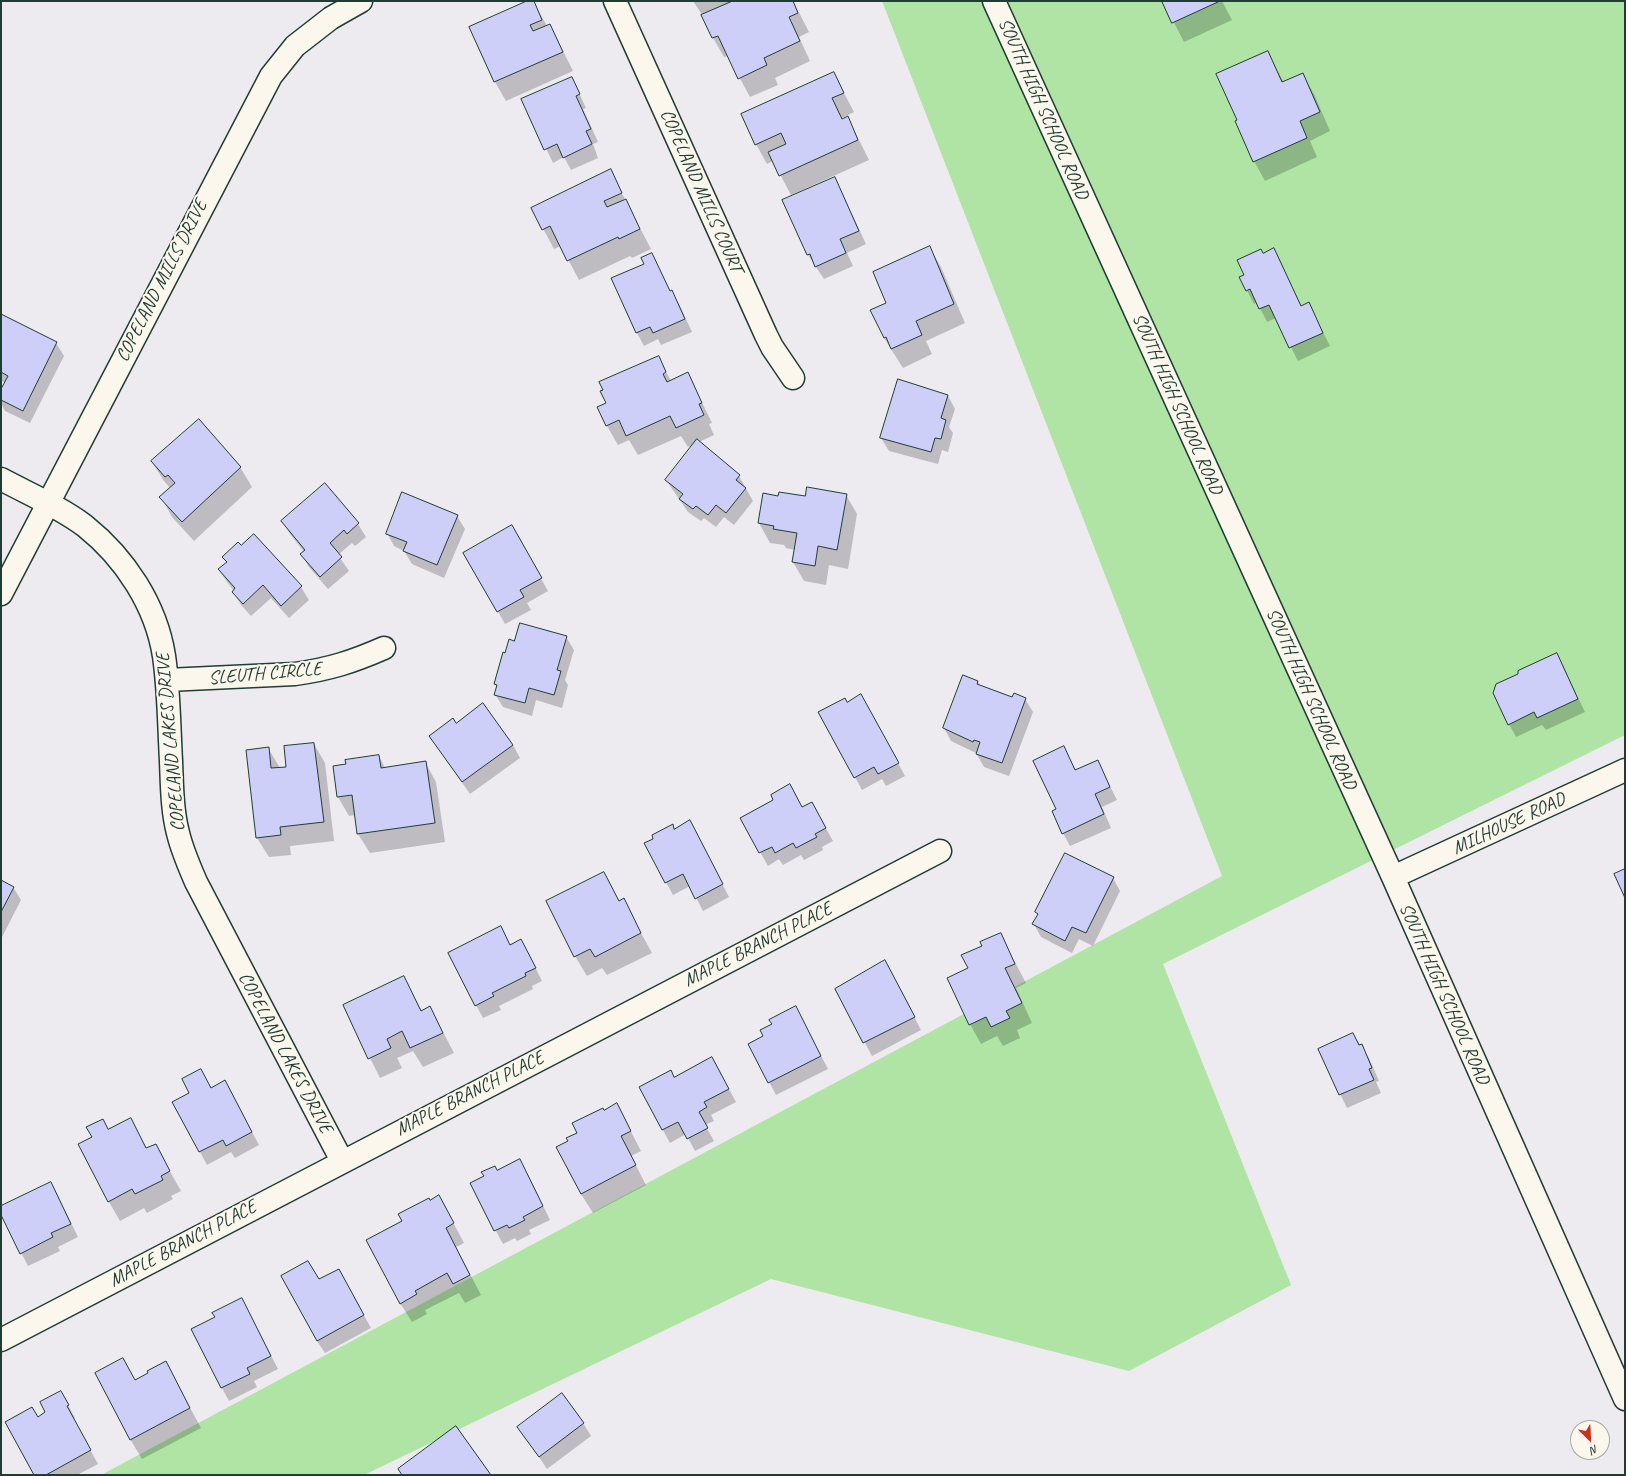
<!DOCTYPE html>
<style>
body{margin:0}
#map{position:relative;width:1626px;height:1476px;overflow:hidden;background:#eeebf0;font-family:Caveat,sans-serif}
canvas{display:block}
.frame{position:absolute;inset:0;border:2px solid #1f3d34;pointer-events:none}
.north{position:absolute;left:1570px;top:1420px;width:40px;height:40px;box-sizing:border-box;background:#fbf7ec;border:1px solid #a3ada2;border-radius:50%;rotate:156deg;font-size:11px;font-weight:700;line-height:16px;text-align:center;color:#1f3d34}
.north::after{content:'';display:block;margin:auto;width:14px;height:18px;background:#c8321e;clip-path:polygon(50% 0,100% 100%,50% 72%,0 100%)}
</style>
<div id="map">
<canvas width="1626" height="1476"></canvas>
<div class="frame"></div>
<div class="north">N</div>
</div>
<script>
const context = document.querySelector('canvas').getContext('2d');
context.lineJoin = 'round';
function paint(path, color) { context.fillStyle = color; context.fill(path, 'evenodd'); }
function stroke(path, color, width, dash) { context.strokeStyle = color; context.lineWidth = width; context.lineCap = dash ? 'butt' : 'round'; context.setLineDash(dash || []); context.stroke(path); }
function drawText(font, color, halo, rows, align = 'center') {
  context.font = font + ' Caveat,sans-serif'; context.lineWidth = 4; context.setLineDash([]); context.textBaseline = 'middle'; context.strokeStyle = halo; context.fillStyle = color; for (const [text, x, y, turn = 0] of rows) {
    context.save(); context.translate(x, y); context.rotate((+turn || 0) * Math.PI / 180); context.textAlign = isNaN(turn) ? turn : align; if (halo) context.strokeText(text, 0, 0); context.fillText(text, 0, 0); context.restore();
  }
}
paint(new Path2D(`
 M882,1H1625V735L1163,964L1291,1285L1129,1371L771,1279L364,1475H101L1222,876Z`), '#b0e4a5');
paint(new Path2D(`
 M530,1H533L547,26L550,25L573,71L506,101L495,82L471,27Z
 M693,1H731L732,3L736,1H793L809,32L799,37L810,61L775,78L778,85L750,97L728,56L724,57L713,38L703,16Z
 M1163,1H1222L1232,20L1184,42Z
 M1268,52L1284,83L1302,74L1314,94L1330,131L1310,141L1317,157L1265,181L1254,161L1239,121Z
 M834,74L854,112L842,118L843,119L848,118L869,160L791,195L773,161L767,164L756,144Z
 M572,78L586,108L583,109L598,142L593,144L598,158L571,170L564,157L553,163L523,100Z
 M610,171L651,249L632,258L630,256L579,280L561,246L554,249L532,208Z
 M835,178L866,244L847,253L853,266L824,279L808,255L783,200Z
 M930,248L941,267L965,323L926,341L932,354L903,368L884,338L872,310L887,303Z
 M1274,249L1301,306L1308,303L1330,346L1298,361L1276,318L1267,322L1257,302L1254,304L1240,277L1245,275L1263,254Z
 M652,254L671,292L679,304L692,332L661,345L658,339L644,346L637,333Z
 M1,317L56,343L64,356L30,423L5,411L1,403V392L6,383L1,381Z
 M658,357L671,381L688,374L712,423L709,424L714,435L699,442L739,476L753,501L734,525L724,517L716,527L704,518L701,521L688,512L666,480L694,444L688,447L681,436L638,455L629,440L618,445L607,426L599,408L608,404Z
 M899,381L948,396L955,409L949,427L953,433L948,452L942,450L938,464L889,451L881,438Z
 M152,462L240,467L252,487L194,541L172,517L161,497L171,489L164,481Z
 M325,485L358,524L366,537L355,546L352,543L338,555L349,571L328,589L309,567L301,554L304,552L290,534L282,521Z
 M846,495L857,514L848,569L829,565L826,585L804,581L793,562L795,550L786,548L784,545L770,543L759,523L779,497Z
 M457,516L465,529L444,578L412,564L404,551L394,546L387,533Z
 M512,527L548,591L527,603L531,610L505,624L465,553Z
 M253,535L301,587L309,600L289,618L271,598L251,616L241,605L233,592L234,591L227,582L219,570L227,563L224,557L241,547Z
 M566,637L574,650L565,680L568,685L562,708L536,700L532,716L503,707L495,694L497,688L495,684L506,654L515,643Z
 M1557,654L1585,712L1546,730L1542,725L1516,737L1509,724L1520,674Z
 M963,677L978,682L980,686L1013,698L1025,699L1033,712L1009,776L984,767L976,753L951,741L944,728Z
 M847,703L868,708L905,776L886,786L882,779L862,790L855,777Z
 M456,724L513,745L520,758L470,794L430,736Z
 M314,744L325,763L334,841L290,846L291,855L269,857L257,838L268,748L280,768H287Z
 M1064,748L1076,770L1097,761L1117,800L1102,807L1111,828L1070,846L1063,833L1057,810Z
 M379,756L385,768L425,762L436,782L445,842L370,853L358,834L356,815L349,816L338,797L347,765Z
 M802,808L819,816L833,841L822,847L823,850L804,860L801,855L783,865L779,859L768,866L741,818Z
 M672,826L674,830L697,835L729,897L703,911L690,886L673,895L666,882L655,839Z
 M604,873L619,902L623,900L652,953L607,975L602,968L587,976L575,956Z
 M1113,878L1120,891L1093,946L1079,939L1072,953L1041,937L1034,924L1038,915L1036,912Z
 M1,881L13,887L21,900L1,939Z
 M1000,934L1026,983L1016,988L1032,1023L1017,1030L1020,1038L1003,1046L997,1036L981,1044L970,1024L969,969L983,946Z
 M511,946L528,953L542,981L532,986L533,989L499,1006L501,1010L483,1018L476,1005Z
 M892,974L921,1030L872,1056L836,989Z
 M403,977L422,1011L430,1007L454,1053L423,1067L413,1051L397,1058L402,1068L380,1078L344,1006Z
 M796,1008L828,1069L776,1095L750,1045L765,1037L773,1025Z
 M1353,1034L1369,1058L1379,1081L1376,1082L1381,1093L1347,1108L1319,1050Z
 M719,1071L736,1102L711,1115L714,1121L705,1125L714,1141L695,1151L686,1134L670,1143L640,1088L674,1078Z
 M211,1089L231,1093L259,1145L235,1158L231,1152L207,1165L200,1152Z
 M130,1119L147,1149L155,1145L181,1191L171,1196L173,1199L147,1213L144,1208L120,1221L109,1202L108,1131Z
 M627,1124L641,1151L631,1156L646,1185L593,1213L581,1194L569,1141Z
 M497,1172L527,1173L550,1220L529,1230L531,1234L517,1241L515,1238L503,1244L471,1184Z
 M58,1196L78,1237L58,1247L60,1251L28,1266L1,1213V1207Z
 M439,1196L464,1243L456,1247L481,1295L465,1303L459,1293L425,1310L427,1314L412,1322L400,1303L430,1201Z
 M318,1281L346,1283L371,1328L325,1353L317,1341Z
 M242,1299L278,1369L254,1381L257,1387L229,1401L222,1388L216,1317Z
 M135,1381L176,1382L201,1428L142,1459L130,1439Z
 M68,1405L75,1418L73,1419L98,1464L77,1475H35L37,1418Z
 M583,1423L591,1436L547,1469L519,1427Z`), '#0003');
const building = new Path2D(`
 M527,1H534L542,20L530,25L533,31L550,24L563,52L494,82L469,27Z
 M733,1H793L798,13L789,17L800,41L764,58L767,65L738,79L718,36L712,38L701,15Z
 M1162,1H1220L1172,23Z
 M1268,51L1282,82L1303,73L1320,112L1300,121L1307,138L1253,162L1235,121L1237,120L1216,74Z
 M834,72L844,93L832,98L842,119L848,116L858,140L779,176L768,152L786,144L781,133L755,145L741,114Z
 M572,77L580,94L576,96L591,129L586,131L592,144L563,158L557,144L544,150L521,99Z
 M611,169L622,193L604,201L607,207L626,199L640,229L619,239L618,237L567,261L550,226L542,230L531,208Z
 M835,177L859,231L840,239L846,253L815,267L810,254L807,255L782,200Z
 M930,246L954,304L916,321L922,335L891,349L886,337L884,338L870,310L886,303L873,272Z
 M1274,248L1301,306L1309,302L1323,333L1289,348L1269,305L1259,309L1250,289L1246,291L1239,277L1244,275L1237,260L1261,249L1263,253Z
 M652,253L670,291L672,290L685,319L653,333L650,327L636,333L611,278L644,264L641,258Z
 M1,314L57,342L23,411L1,400V389L8,376L1,372Z
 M659,356L666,372L663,374L667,382L688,372L702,403L699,404L704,415L676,428L670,416L626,436L619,420L606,426L597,407L606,403L600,391L603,390L599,382Z
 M898,379L948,395L941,418L946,420L941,439L935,438L931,452L880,438Z
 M199,419L241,467L182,522L159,497L175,483L168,475L165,477L151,461Z
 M697,439L740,475L736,480L746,488L726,513L716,505L708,515L696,506L693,509L679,499L683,494L665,480Z
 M325,483L359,523L347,534L344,530L330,543L342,557L320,577L300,554L305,550L281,521Z
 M807,487L847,494L837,550L818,546L815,566L792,562L797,533L773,529L774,526L758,523L763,493L778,496L779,492L805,496Z
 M402,492L458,515L437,565L403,551L407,542L386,534Z
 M512,525L542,578L520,590L524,597L497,612L463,553Z
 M254,534L302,586L281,606L263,585L243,604L232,592L235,588L218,569L227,562L222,557L238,542L241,545Z
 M520,623L567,636L557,670L561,671L554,695L529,688L525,703L494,695L497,685L494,684L503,652L505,653L509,639L514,641Z
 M1557,653L1578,699L1537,718L1534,712L1508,725L1493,693L1496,684L1518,674V671Z
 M963,675L978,681L977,684L1012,697L1014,693L1026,698L1002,763L976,754L980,742L974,740L973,742L943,728Z
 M861,694L899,763L878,774L874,767L854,778L818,712L845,698L847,702Z
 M483,703L513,745L462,782L429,736L453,718L456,723Z
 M314,743L324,822L280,827L281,835L256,838L246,750L269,747L271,768L286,767L284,746Z
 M1064,746L1075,770L1098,760L1110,787L1095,794L1104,814L1062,834L1052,811L1056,809L1033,761Z
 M379,755L381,768L426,761L435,823L357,834L352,795L337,797L333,766L346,764L345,760Z
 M790,784L802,807L812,802L826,828L815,834L817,837L796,848L793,843L775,853L772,847L759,853L740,818L773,800L771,795Z
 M690,820L723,884L695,899L683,874L665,883L644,843L653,839L652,835L673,824L674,829Z
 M1065,853L1114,877L1086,933L1072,927L1065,941L1032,924L1038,914L1035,912Z
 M1625,869V898L1614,874Z
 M604,872L619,901L624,898L641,933L595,957L590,949L574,957L546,901Z
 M1,880L14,887L1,912Z
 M501,926L510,945L521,939L536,968L525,973L526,976L492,993L494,996L475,1006L448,953Z
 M1001,933L1015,964L1005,968L1022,1003L1006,1011L1010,1018L991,1027L986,1017L969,1025L947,978L968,968L961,955L982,946L980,942Z
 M885,960L915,1017L863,1043L835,989Z
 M404,976L421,1011L430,1006L443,1033L410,1048L402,1031L387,1039L391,1048L368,1059L343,1005Z
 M796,1006L821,1056L768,1083L748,1044L763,1036L760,1030L772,1024L769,1020Z
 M1353,1033L1359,1045L1362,1044L1372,1068L1369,1069L1374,1080L1339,1095L1318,1049Z
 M712,1057L729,1089L704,1102L707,1107L699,1112L708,1128L687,1139L678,1122L662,1130L639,1087L671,1070L674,1077Z
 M201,1069L211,1088L225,1080L252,1132L226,1146L223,1140L199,1152L172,1102L189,1093L182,1079Z
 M617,1103L631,1131L621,1136L636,1165L581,1194L556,1147L568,1141L566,1138L577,1133L572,1123L603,1108L604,1110Z
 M131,1118L146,1148L156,1144L170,1171L161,1176L163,1180L135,1194L132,1189L108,1202L78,1144L92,1137L86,1127L103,1119L108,1129Z
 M520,1159L543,1206L523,1217L525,1220L509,1228L507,1225L494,1231L470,1183L484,1176L481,1172L495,1166L497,1170Z
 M51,1182L71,1224L51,1233L53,1237L20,1254L1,1215V1206Z
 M439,1195L454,1223L446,1228L470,1275L453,1284L447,1273L415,1291L417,1294L400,1304L366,1240L402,1221L398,1214L429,1198L430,1200Z
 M308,1261L319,1279L339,1269L364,1315L317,1341L281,1276Z
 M242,1298L271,1356L247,1368L250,1374L221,1388L191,1329L215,1317L212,1313Z
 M123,1358L135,1380L148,1373L147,1371L166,1361L190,1408L130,1440L95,1373Z
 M61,1391L69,1405L67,1406L91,1450L46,1475H34L5,1422L32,1407L38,1417L45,1412L40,1402Z
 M562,1393L584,1423L539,1457L517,1427Z
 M456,1426L491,1475H402L398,1469Z`);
paint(building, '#cecff8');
stroke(building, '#1f3d34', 1);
const street = new Path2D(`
 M615,1L766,335L772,347L793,378
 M1,479C29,494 60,507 85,526C125,558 156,605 164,656C169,690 169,726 171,761C172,785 172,810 178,833C182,850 189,866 196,882L342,1161
 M1,594L271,76L295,46L331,18L361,1
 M167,680L295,674C330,669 352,662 384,648
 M1,1340L940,851`);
const secondary = new Path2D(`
 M994,1L1393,877L1625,1399
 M1393,877L1625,770`);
stroke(street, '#1f3d34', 25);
stroke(secondary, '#1f3d34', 25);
stroke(street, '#fbf7ec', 22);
stroke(secondary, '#fbf7ec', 22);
drawText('19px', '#1f3d34', '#fbf7ec', [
 ["SOUTH HIGH SCHOOL ROAD",1043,109,66],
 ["COPELAND MILLS COURT",701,191,66],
 ["COPELAND MILLS DRIVE",162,281,-63],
 ["SOUTH HIGH SCHOOL ROAD",1177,404,66],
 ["SLEUTH CIRCLE",265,674,-5],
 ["SOUTH HIGH SCHOOL ROAD",1311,699,66],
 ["COPELAND LAKES DRIVE",171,742,-95],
 ["MILHOUSE ROAD",1509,824,-25],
 ["MAPLE BRANCH PLACE",758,945,-27],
 ["SOUTH HIGH SCHOOL ROAD",1444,994,66],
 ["COPELAND LAKES DRIVE",285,1053,62],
 ["MAPLE BRANCH PLACE",470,1094,-27],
 ["MAPLE BRANCH PLACE",183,1244,-28]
]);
</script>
